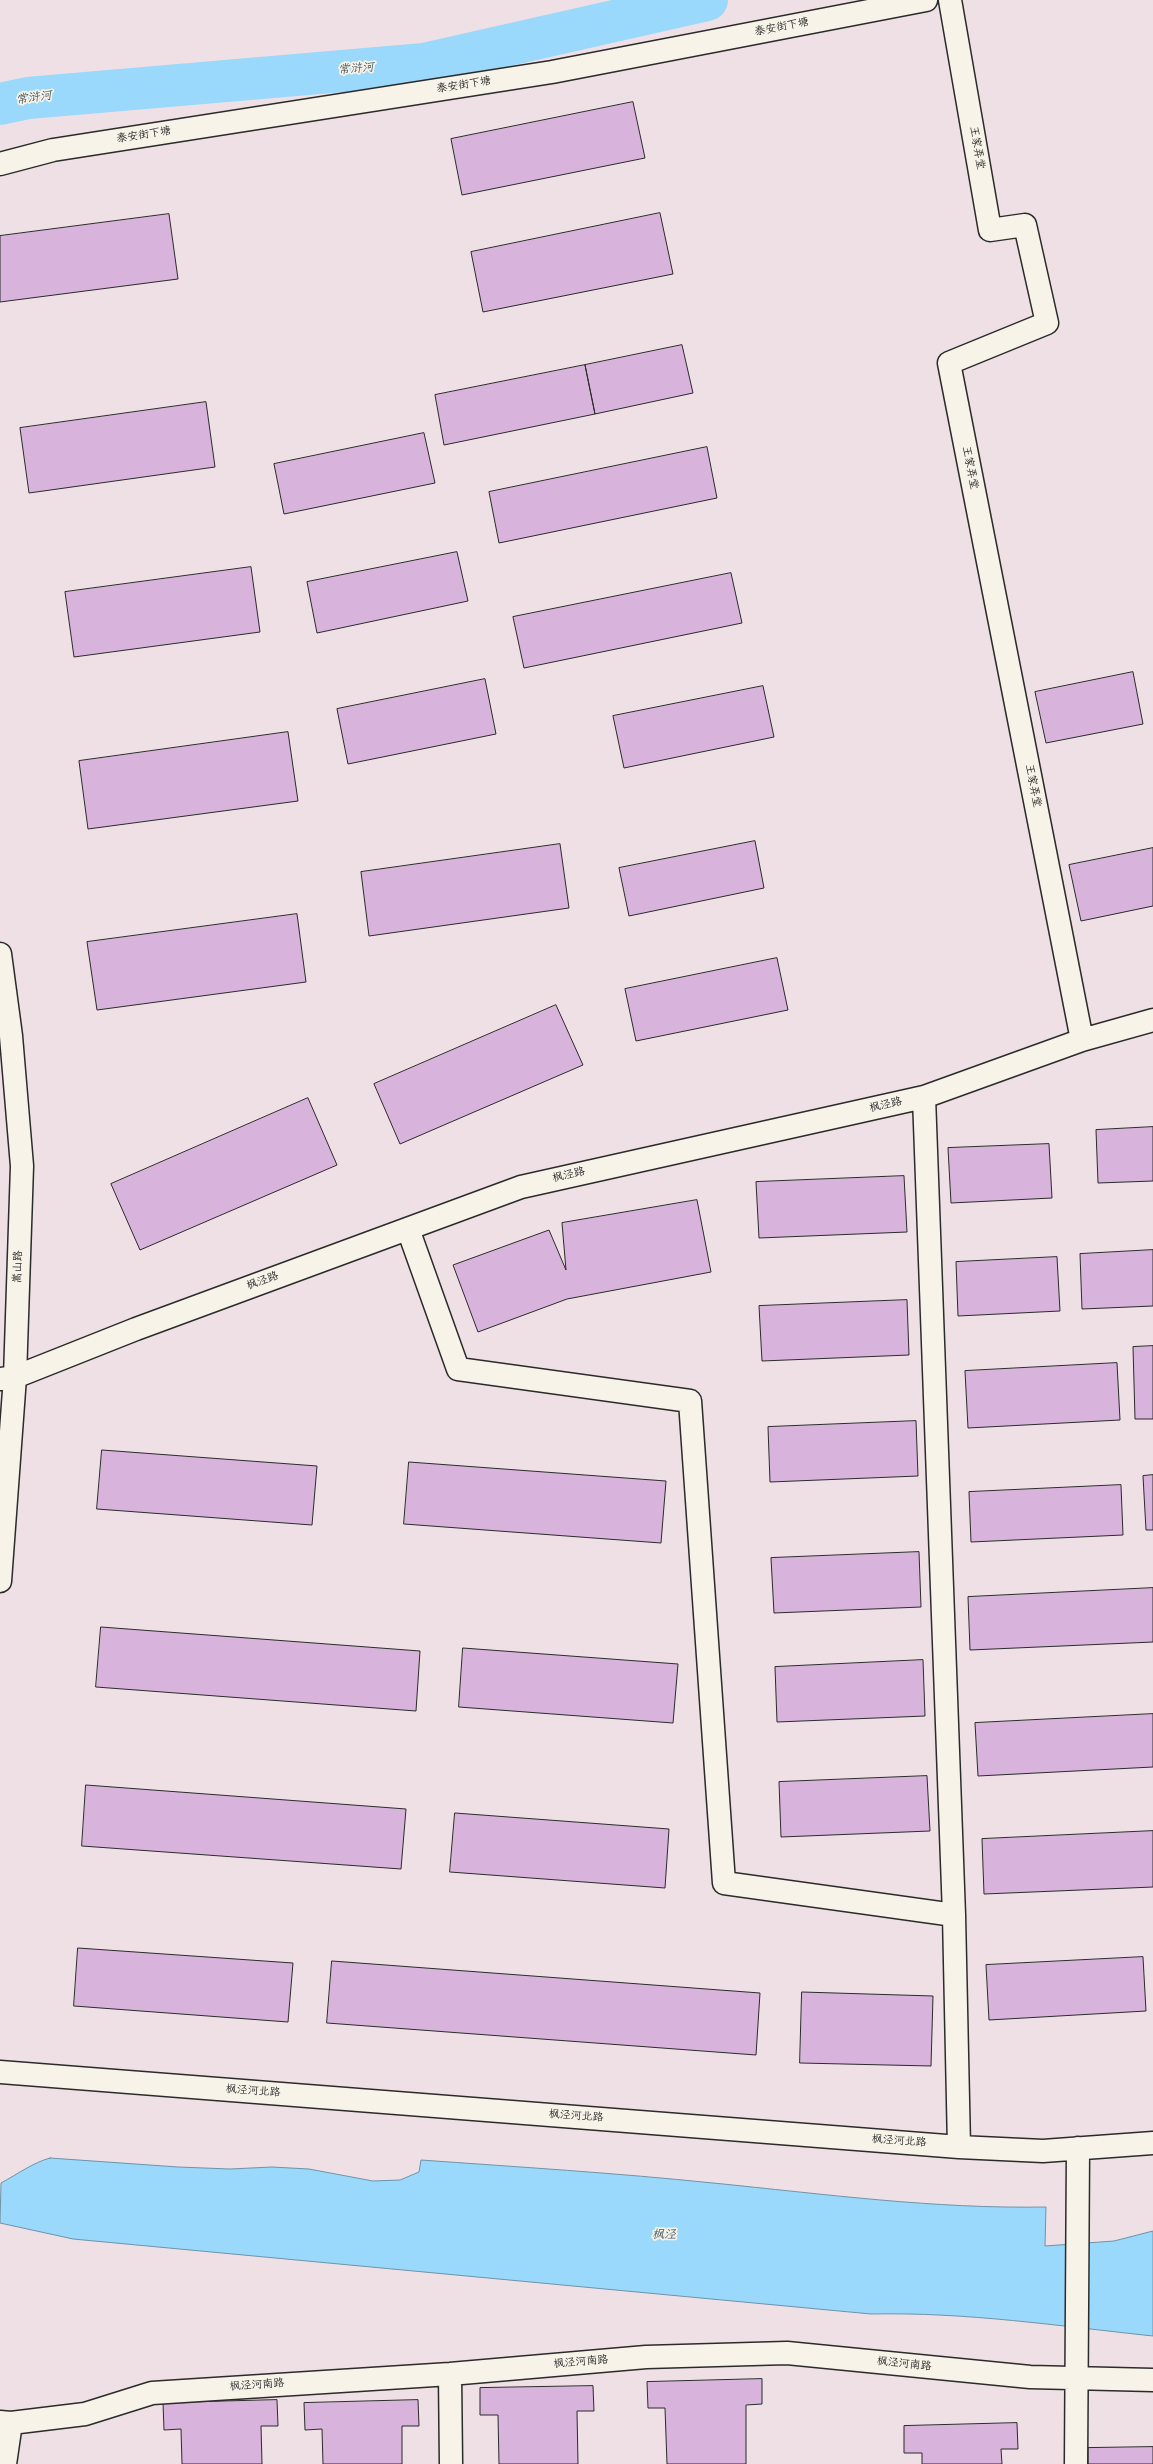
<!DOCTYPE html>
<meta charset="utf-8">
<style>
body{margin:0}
canvas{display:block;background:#eee0e4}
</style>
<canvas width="1153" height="2464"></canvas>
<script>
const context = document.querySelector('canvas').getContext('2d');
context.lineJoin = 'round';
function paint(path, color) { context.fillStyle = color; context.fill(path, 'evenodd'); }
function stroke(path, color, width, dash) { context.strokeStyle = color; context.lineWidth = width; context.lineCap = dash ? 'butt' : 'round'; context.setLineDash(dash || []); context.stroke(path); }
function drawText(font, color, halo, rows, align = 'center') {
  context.font = font + ' Kalam,"LXGW WenKai TC",sans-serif'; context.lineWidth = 3.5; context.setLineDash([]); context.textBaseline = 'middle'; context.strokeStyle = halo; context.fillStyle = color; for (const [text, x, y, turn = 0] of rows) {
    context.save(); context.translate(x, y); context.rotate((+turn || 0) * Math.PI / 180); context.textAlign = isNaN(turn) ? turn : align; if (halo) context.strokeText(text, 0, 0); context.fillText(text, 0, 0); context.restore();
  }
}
const water = new Path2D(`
 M50,2158L178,2167L230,2169L272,2167L309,2169L373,2181L400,2180L419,2172L421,2160C519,2167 616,2173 713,2183C824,2194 934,2209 1046,2207L1045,2246L1114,2241L1153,2231V2336C1058,2326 967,2312 871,2314L73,2239L0,2223L1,2183C18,2174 32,2163 50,2158Z`);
paint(water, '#9ad9fb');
stroke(water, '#6e93a8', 1);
stroke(new Path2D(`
 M0,104L28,98L424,64L707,0`), '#9ad9fb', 42);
const building = new Path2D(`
 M633,102L645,158L462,195L451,139Z
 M660,213L673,274L483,312L471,252Z
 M169,214L178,279L0,302V236Z
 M682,345L693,393L595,414L585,365Z
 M585,365L595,414L444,445L435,395Z
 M206,402L215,467L29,493L20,428Z
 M424,433L435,483L284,514L274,464Z
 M707,447L717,498L499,543L489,492Z
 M457,552L468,601L317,633L307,582Z
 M251,567L260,632L74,657L65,592Z
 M731,573L742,623L524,668L513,617Z
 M1133,672L1143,724L1046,743L1035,692Z
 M485,679L496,734L348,764L337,709Z
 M763,686L774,737L624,768L613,716Z
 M288,732L298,801L88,829L79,761Z
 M755,841L764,888L629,916L619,868Z
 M560,844L569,908L369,936L361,872Z
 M1153,848V906L1081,921L1069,865Z
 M297,914L306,982L97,1010L87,942Z
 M777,958L788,1010L636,1041L625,989Z
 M556,1005L583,1065L400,1144L374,1084Z
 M308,1098L337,1165L140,1250L111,1184Z
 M1153,1127V1181L1098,1183L1096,1130Z
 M1049,1144L1052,1198L951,1203L948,1148Z
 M904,1176L907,1232L759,1238L756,1182Z
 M697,1200L711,1272L567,1299L478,1332L453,1265L549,1230L566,1270L562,1223Z
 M1153,1250V1306L1082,1309L1080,1254Z
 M1057,1257L1060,1311L958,1316L956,1262Z
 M907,1300L909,1355L762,1361L759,1306Z
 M1153,1346V1419H1135L1133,1347Z
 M1117,1363L1120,1420L968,1428L965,1371Z
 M916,1421L918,1476L770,1482L768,1427Z
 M102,1450L317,1466L312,1525L97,1509Z
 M409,1462L666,1481L661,1543L404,1524Z
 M1153,1475V1530H1146L1143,1476Z
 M1121,1485L1123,1535L971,1542L969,1492Z
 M919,1552L921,1607L774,1613L771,1558Z
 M1153,1588V1642L970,1650L968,1597Z
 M101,1627L420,1651L416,1711L96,1687Z
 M463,1648L678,1664L673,1723L459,1707Z
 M923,1660L925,1716L777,1722L775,1667Z
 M1153,1714V1767L978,1776L975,1723Z
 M927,1776L930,1831L781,1837L779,1782Z
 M86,1785L406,1809L401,1869L82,1846Z
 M455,1813L669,1829L665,1888L450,1872Z
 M1153,1831V1887L984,1894L982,1839Z
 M78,1948L293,1963L288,2022L74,2006Z
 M1143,1957L1146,2011L989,2020L986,1965Z
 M332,1961L760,1993L756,2055L327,2023Z
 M802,1992L933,1996L931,2066L800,2063Z
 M762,2379V2404L746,2405V2464H667L665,2408H648L647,2382Z
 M593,2386L594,2411H577L578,2464H499L498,2415H480V2388Z
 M277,2400L278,2426H261L262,2464H182L181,2429L164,2430L163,2403Z
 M418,2400L419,2426H402V2464H323L322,2429L305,2430L304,2403Z
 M1017,2423L1018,2449H1001L1002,2464H922V2453H904V2426Z
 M1153,2447V2464H1088V2448Z`);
paint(building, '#d8b3dc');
stroke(building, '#2b2b2b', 1);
const minor = new Path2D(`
 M950,0L990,230L1025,225L1047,323L949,363L1082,1040
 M0,164L53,150L552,72L926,0
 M0,954L11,1036L22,1166L15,1377L0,1581
 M924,1097L954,1915L959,2147
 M408,1229L458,1369L690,1401L724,1883L954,1915
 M0,1379L15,1377L136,1329L521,1187L924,1097L1082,1040L1153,1020
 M0,2072L959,2147L1043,2151L1153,2143
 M450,2374L451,2464
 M0,2422L11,2423L85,2414L152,2393L450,2374L646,2357L787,2353L1030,2377L1153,2380
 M5,2464L11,2423
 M1076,2464L1078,2148`);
stroke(minor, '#2b2b2b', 25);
stroke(minor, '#f7f3e8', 22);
drawText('11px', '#2b2b2b', '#f7f3e8', [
 ["泰安街下塘",782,28,-11],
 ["泰安街下塘",464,86,-9],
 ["泰安街下塘",144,136,-9],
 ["王家弄堂",976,148,80],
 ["王家弄堂",969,468,79],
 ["王家弄堂",1032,786,79],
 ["枫泾路",886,1106,-13],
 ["枫泾路",569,1176,-13],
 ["嵩山路",19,1267,-88],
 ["枫泾路",263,1282,-20],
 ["枫泾河北路",253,2092,4],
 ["枫泾河北路",576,2117,4],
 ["枫泾河北路",899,2142,4],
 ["枫泾河南路",581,2363,-5],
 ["枫泾河南路",904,2365,6],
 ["枫泾河南路",257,2386,-4]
]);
drawText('italic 12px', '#47565f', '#f7f3e8', [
 ["常浒河",356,70,-5],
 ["常浒河",34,99,-8],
 ["枫泾",664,2236]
]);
</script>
